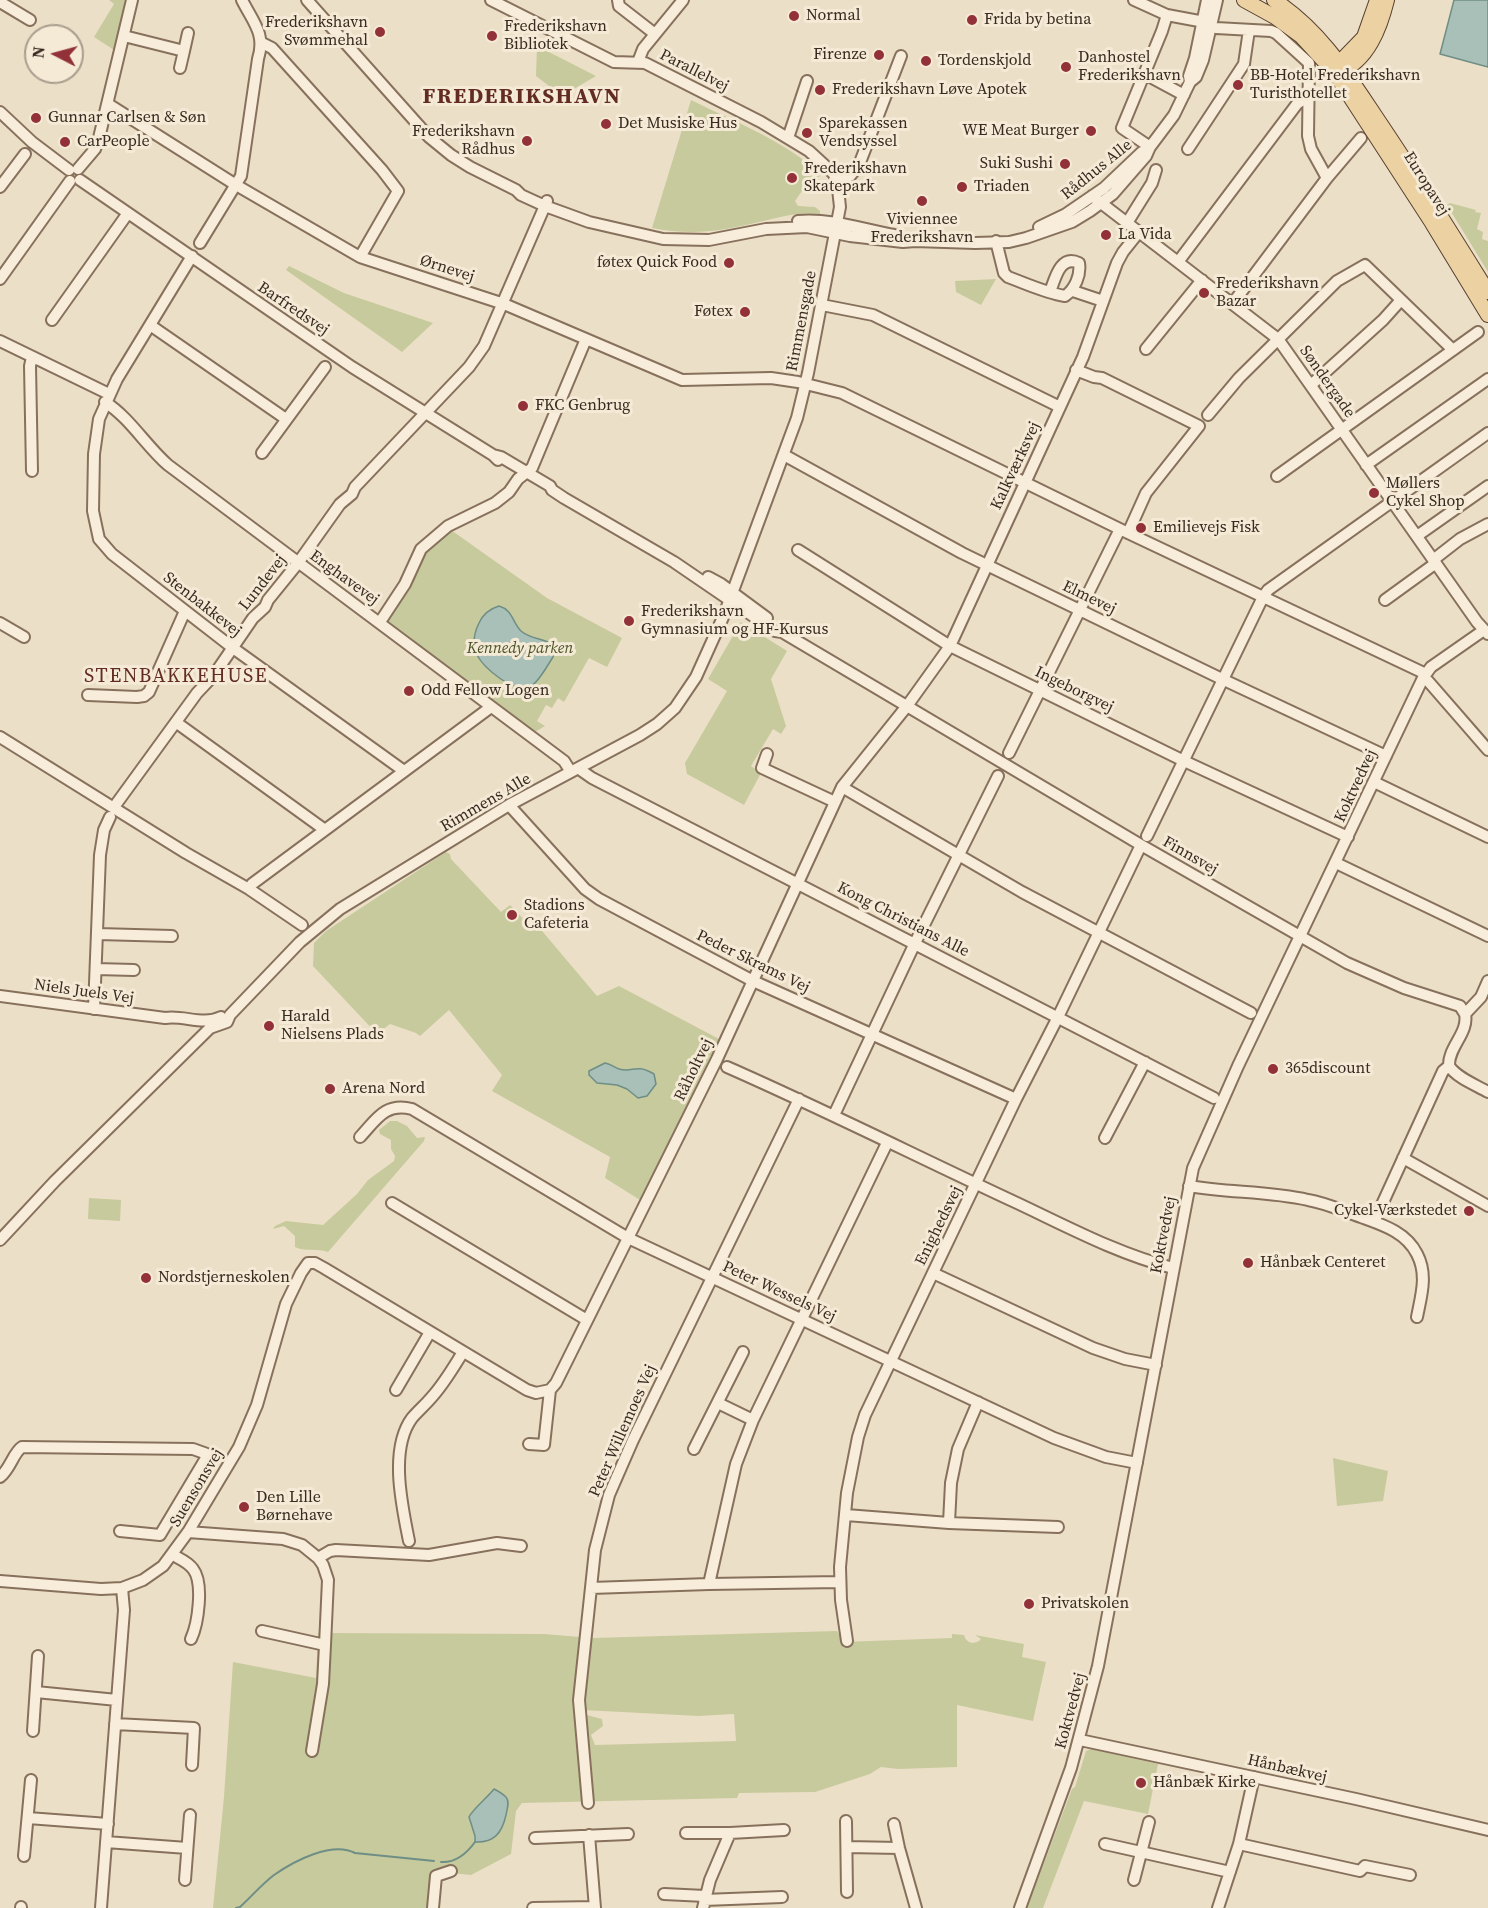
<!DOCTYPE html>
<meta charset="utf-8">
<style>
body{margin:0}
#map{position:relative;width:1488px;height:1908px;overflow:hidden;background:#ecdfc7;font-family:"Source Serif 4",serif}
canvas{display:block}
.north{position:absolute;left:24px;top:24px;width:60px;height:60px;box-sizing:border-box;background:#f4ead6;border:2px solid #a99d8d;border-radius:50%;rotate:276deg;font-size:16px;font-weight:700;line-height:24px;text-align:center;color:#382a20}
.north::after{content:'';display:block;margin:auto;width:21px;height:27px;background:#923137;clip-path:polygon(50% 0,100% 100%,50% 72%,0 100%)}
</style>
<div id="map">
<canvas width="1488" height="1908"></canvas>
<div class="north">N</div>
</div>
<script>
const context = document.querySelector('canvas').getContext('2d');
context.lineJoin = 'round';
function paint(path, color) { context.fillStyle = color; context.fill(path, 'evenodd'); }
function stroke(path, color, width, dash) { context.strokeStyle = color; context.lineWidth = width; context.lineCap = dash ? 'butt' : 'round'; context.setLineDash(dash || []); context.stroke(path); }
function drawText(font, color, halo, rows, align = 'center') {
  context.font = font + ' "Source Serif 4",serif'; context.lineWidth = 6; context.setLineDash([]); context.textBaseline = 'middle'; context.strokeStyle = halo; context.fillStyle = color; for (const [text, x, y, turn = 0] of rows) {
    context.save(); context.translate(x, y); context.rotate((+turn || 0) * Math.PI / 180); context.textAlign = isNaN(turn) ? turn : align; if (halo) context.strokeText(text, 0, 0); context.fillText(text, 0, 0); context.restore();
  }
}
paint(new Path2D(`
 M109,0H127L114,50L94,37L114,4Z
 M537,46L596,76L562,96L536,76Z
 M691,100C735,122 786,141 821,175L804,188L795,201L798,206L815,207L820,211V214C793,211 767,221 741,226C711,233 682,234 652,228Z
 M1450,203L1476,210L1475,212L1481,213L1477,229L1483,232L1482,239L1488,241V272L1447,205Z
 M289,266L344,293L433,323L402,352L286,270Z
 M996,279L981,305L956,292L955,281Z
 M451,530L547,598L622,638L607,667L589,658L564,702L558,698L552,708L546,705L537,721L545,726L535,732L387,621L411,587L421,561L431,547Z
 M741,622L787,651L771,679L786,726L781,734L773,729L751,766L761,773L744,805L687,774L685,763L727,691L708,679Z
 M446,852L450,854L451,859L501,912L510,905L533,929L537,925L597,996L619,986L719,1039L640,1200L605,1178L610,1157L492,1091L502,1075L449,1010L420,1036L416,1033L390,1024L377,1034L313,966L314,943L326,931Z
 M390,1121H397L407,1126L417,1138L425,1137L424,1141L328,1252C317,1248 304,1252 295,1247V1236L284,1226L273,1229L275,1226L286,1221L323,1225L357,1194L368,1180L394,1161L395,1156L391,1149V1140L380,1134L379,1130Z
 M89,1198L121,1200L120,1221L88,1219Z
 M1333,1458L1388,1471L1383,1501L1337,1506Z
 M837,1631L843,1642L952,1638V1634L964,1635C966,1644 976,1645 981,1639L975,1635L1024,1644L1022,1657L1046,1662L1033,1721L957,1705V1767L898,1769L881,1767L870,1774L815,1792L739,1793L737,1798L522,1803L516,1811L511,1854L471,1875L432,1871L428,1908H213L224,1797L233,1662L316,1678L318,1633L544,1634L592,1638ZM583,1710L699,1716L734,1714L736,1741L595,1745L591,1735L603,1726L602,1719L583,1714Z
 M1091,1749L1158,1764L1148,1814L1084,1801L1043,1908H1027L1072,1789L1075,1787L1086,1751Z`), '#c7ca9c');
const water = new Path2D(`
 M1454,0H1488V67L1440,54Z
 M499,606C513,610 512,622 521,631C529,638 539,638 548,642L554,653L553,657C547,666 539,682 530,687C514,694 484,668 477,655C472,644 474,633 479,623C483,614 489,609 499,606Z
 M605,1063C611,1064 614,1067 619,1069C634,1073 635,1063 654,1074L656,1084L647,1096L638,1098L627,1089L617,1085L597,1083L589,1075V1071Z
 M494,1789C498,1791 503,1794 506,1797C510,1802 507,1809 506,1815C502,1833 494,1843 475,1842V1836L469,1817C472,1810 488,1797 494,1789Z`);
paint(water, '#a8c0b8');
stroke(water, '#6f8e85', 1.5);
stroke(new Path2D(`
 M441,1862C455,1863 467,1853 475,1842
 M236,1908L240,1907C251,1897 262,1884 274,1875C294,1861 332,1841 355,1853L434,1861`), '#6f8e85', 2);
const minor = new Path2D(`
 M307,0L429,137L451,155L470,167L516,190L521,195L545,206L589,222L663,239L709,240L766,229L807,227L850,236L903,242L915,241L975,243L1009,242L1026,238L1072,222L1090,211L1113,194L1146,156L1150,147L1174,115L1190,82L1196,77L1203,60L1217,0
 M618,0L619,6L655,34
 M1134,0L1167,15L1199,21L1216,28L1271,31L1276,33L1309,63L1308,136L1311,149L1327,178
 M0,2L30,20
 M124,36L184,51L180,68
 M262,43L272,48L382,170L398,191L360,257
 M184,51L188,33
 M638,62L643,49L683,0
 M1145,74L1184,95
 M1190,82L1189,76L1195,58L1207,0
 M108,104L236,185L360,257L504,304L682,380L771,378L798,382L842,393L1128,533L1426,674
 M0,112L32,142L69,170
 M788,138L807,81
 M1150,147L1122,128L1162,31L1167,15
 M1188,149L1244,64L1249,30
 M78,169L95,149L99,138L132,0
 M80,180L352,367L493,455L498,460
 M837,180L850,176L859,165L901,56
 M0,187L25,154
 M1092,196L1278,339L1477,622L1488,634
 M798,221C830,218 862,229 894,235
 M1127,223L1152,183L1156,170
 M1039,227L1066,214L1104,188L1142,152
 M996,241L1004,273L1008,277C1027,284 1046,293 1065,296C1075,289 1081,275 1079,263C1060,254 1055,279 1050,292
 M200,243L241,176L258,59C266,34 253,22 242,0
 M192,256L117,379L99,419L94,454L93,511L99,539L112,554L233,648L404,771
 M1178,262L1297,104L1308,96
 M0,279L70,181
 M1073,291L1103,301
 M1233,303L1327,178L1361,138
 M822,305L873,315L1060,407
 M52,320L128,213
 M150,325L286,419
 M0,341L109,394
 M1146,349L1202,280
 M1076,370L1094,377L1102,378L1199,426L1146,493L1128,533
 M1311,385L1383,320L1401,300
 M105,402C130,418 146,446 168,465L564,761L571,772
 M1208,415L1239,378L1337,281L1365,265L1453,350
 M262,453L325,367
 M493,455L501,457L550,486L552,490L564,498L674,562L775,631L782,632L1141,845L1347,963L1404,988L1460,1006L1465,1014
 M784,455L962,553L1224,680L1386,756
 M1366,465L1488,379
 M32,471L30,366L32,357
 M1277,476L1478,332
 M1417,536L1488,486
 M798,550L950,646L1184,761L1348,837
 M1433,560L1460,539L1488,524
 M708,577L721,584L767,618
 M1385,600L1436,563
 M380,622L405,584L421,549L448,526L495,503L509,492L518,479L532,468L586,339
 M0,623L24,637
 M1423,678L1428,681L1488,750
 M88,695L137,697L144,696L149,692L185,611
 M177,723L325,830
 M0,737L186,853L249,889L302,925
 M1009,753L1120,529
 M767,754L762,768L835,802
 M580,767L582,771L592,778L1214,1098
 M1374,782L1488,837
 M842,787L1022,892L1251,1013
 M509,805L585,889L599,899L753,981L1016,1099
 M114,807L197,693L214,675L253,618L265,607L268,600L298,563L340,504L352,494L355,487L469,367L484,346L547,201
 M1147,836L1263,597L1268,590L1488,433
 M1336,863L1488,936
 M249,889L252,884L491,707
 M98,934L172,936
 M96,969L134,970
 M0,996L165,1018C184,1015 203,1026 221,1017
 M94,1009L100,855L104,830L110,817
 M1449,1066C1457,1078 1476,1085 1488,1092
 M727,1067C825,1110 920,1158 1017,1203C1068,1227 1118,1254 1173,1268
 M834,1115L915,943L998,776
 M360,1137C376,1120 385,1102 412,1109L628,1238L1054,1438L1106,1457L1137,1463
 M1105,1138L1145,1062
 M1403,1158L1488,1206
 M1189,1186C1228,1193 1269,1191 1308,1200C1326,1203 1343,1211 1361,1217C1383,1225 1406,1232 1417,1254C1428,1275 1421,1296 1417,1317
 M392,1203L587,1320
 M1374,1222L1443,1071L1449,1066C1448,1047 1469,1033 1465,1014L1481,997L1488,981
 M0,1240L55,1181L210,1028L227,1022L230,1015L300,942L340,909L509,805L640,735L657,724L675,708L696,677L724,615L797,418L808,373L840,207L837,180L833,173L809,151L761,122L645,63L614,62L491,0
 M933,1273L1093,1348L1125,1359L1156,1365
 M396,1390L430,1332
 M718,1403L753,1420
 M529,1444L544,1445L550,1390L556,1383L717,1059L842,787L907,706L950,646L1083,357L1117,263L1123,252L1139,232
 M694,1449L743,1352
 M0,1477C11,1468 13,1453 22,1447L193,1449L207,1454L206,1458L160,1535L120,1531
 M846,1515L949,1523L1058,1527
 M949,1523L951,1483L958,1449L978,1402
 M188,1532L283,1539L302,1545L318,1558L323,1565L328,1580L325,1645L323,1684L312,1751
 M409,1541C402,1506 389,1449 412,1418C418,1411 425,1405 431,1398C444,1384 453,1368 463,1352
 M173,1555C180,1559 188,1562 193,1569C204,1583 198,1624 191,1639
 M318,1558L330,1551L336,1550L429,1555L497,1543L521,1546
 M0,1581L101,1589L122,1588L143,1580L163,1566L188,1532L239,1447L257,1405L286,1304L301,1273L308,1263H315L324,1268L527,1390L536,1393L550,1390
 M709,1584L736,1464L753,1420L887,1143
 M591,1588L709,1584L839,1582
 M262,1631L325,1645
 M847,1641L841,1600L840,1567L847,1493L858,1437L865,1415L1016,1099L1058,1017L1141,845
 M36,1692L117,1700
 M115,1724L194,1728L192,1765
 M33,1731L38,1656
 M1080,1740L1356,1799L1488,1830
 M588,1803L579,1700L595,1550L609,1495L633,1440L799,1099
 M28,1818L108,1824
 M846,1821L847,1892
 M894,1824L899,1848L916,1908
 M686,1833H730L710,1880L703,1908
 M730,1833L784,1830
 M589,1835L595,1908
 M535,1838L628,1834
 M106,1842L187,1848
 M1105,1844L1230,1872
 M1239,1844L1360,1871L1365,1866L1410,1875
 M847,1847L899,1848
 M24,1856L31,1780
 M185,1880L190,1815
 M1134,1880L1149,1822
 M664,1894L705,1896
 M704,1900L782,1897
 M21,1908V1907
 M101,1908L124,1610L122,1588
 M433,1908L436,1876L451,1871
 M533,1908L595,1907
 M1020,1908L1071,1768L1098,1666L1193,1168L1238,1066L1423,678L1431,667L1484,630
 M1218,1908L1239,1844L1254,1777`);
const major = new Path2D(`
 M1244,0L1275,17L1301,36L1334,72L1432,223L1488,315
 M1274,0C1324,32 1352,82 1384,129C1420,183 1454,237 1488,292
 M1335,67L1364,37L1377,0
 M1339,72C1368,61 1380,28 1387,0`);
stroke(minor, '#87715d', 14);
stroke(major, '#554031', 16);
stroke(minor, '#f7edda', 10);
stroke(major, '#ecd1a2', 14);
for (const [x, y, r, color] of [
 [794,16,6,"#923137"],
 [972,20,6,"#923137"],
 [380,32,6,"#923137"],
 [492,36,6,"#923137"],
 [879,55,6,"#923137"],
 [926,61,6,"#923137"],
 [1066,67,6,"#923137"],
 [1238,85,6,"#923137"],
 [820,90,6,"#923137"],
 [36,118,6,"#923137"],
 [606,124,6,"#923137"],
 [1091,131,6,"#923137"],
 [807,133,6,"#923137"],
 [527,141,6,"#923137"],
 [65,142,6,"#923137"],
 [1065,164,6,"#923137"],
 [792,178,6,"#923137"],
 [962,187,6,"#923137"],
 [922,201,6,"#923137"],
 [1106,235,6,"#923137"],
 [729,263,6,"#923137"],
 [1204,293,6,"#923137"],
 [745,312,6,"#923137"],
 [523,406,6,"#923137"],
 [1374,493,6,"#923137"],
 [1141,528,6,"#923137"],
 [629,621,6,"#923137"],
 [409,691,6,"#923137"],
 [512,915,6,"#923137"],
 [269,1026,6,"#923137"],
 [1273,1069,6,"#923137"],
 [330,1089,6,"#923137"],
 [1469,1211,6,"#923137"],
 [1248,1263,6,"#923137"],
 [146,1278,6,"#923137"],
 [244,1507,6,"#923137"],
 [1029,1604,6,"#923137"],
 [1141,1783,6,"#923137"]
]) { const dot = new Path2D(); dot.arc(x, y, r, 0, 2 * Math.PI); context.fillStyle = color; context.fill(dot); stroke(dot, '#f4ead6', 2); }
drawText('16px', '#382a20', '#f4ead6', [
 ["Normal",806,16],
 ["Frida by betina",984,20],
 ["Frederikshavn",368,23,"right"],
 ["Svømmehal",368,41,"right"],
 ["Frederikshavn",504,27],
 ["Bibliotek",504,45],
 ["Firenze",867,55,"right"],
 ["Danhostel",1078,58],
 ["Frederikshavn",1078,76],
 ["Tordenskjold",938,61],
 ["BB-Hotel Frederikshavn",1250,76],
 ["Turisthotellet",1250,94],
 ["Frederikshavn Løve Apotek",832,90],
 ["Gunnar Carlsen & Søn",48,118],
 ["Det Musiske Hus",618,124],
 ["Sparekassen",819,124],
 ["Vendsyssel",819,142],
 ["WE Meat Burger",1079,131,"right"],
 ["Frederikshavn",515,132,"right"],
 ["Rådhus",515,150,"right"],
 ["CarPeople",77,142],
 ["Suki Sushi",1053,164,"right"],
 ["Frederikshavn",804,169],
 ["Skatepark",804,187],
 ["Triaden",974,187],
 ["Viviennee",922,220,"center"],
 ["Frederikshavn",922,238,"center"],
 ["La Vida",1118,235],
 ["føtex Quick Food",717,263,"right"],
 ["Frederikshavn",1216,284],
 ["Bazar",1216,302],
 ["Føtex",733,312,"right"],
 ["FKC Genbrug",535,406],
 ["Møllers",1386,484],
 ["Cykel Shop",1386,502],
 ["Emilievejs Fisk",1153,528],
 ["Frederikshavn",641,612],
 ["Gymnasium og HF-Kursus",641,630],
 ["Odd Fellow Logen",421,691],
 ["Stadions",524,906],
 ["Cafeteria",524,924],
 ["Harald",281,1017],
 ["Nielsens Plads",281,1035],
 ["365discount",1285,1069],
 ["Arena Nord",342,1089],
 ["Cykel-Værkstedet",1457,1211,"right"],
 ["Hånbæk Centeret",1260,1263],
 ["Nordstjerneskolen",158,1278],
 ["Den Lille",256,1498],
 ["Børnehave",256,1516],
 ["Privatskolen",1041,1604],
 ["Hånbæk Kirke",1153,1783]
], 'left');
drawText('16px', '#382a20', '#f4ead6', [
 ["Parallelvej",694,71,27],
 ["Rådhus Alle",1097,170,-39],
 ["Europavej",1426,184,58],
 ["Ørnevej",447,269,18],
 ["Barfredsvej",293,309,34],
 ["Rimmensgade",802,321,-79],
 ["Søndergade",1327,382,55],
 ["Kalkværksvej",1016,466,-65],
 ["Enghavevej",344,578,36],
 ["Lundevej",263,583,-52],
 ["Elmevej",1089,598,26],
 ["Stenbakkevej",202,605,38],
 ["Ingeborgvej",1074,690,26],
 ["Koktvedvej",1356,786,-65],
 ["Rimmens Alle",486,803,-30],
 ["Finnsvej",1190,856,30],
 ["Kong Christians Alle",903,920,27],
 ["Peder Skrams Vej",753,962,26],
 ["Niels Juels Vej",84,992,8],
 ["Råholtvej",694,1070,-64],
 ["Enighedsvej",939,1226,-64],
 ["Koktvedvej",1164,1235,-79],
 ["Peter Wessels Vej",779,1292,25],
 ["Peter Willemoes Vej",623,1431,-66],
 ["Suensonsvej",197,1488,-59],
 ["Koktvedvej",1071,1711,-75],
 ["Hånbækvej",1287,1769,13]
]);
drawText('italic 16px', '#4b5328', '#f4ead6', [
 ["Kennedy parken",520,649]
]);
context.letterSpacing = '1.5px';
drawText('20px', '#622c22', '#f4ead6', [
 ["STENBAKKEHUSE",176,677]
]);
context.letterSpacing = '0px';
context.letterSpacing = '1.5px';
drawText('bold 22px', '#622c22', '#f4ead6', [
 ["FREDERIKSHAVN",522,97]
]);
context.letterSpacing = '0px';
</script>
